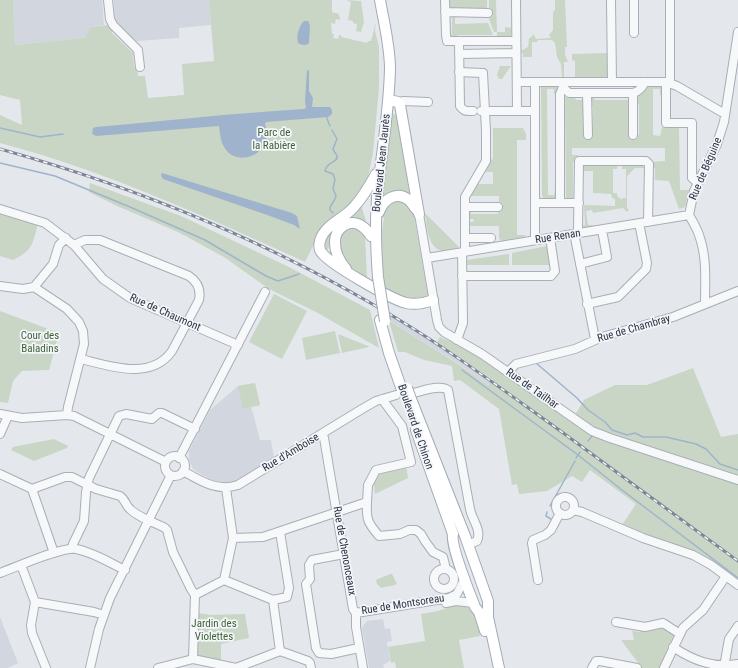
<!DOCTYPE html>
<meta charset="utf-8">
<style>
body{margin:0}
canvas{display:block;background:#e4e7ec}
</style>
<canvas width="738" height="668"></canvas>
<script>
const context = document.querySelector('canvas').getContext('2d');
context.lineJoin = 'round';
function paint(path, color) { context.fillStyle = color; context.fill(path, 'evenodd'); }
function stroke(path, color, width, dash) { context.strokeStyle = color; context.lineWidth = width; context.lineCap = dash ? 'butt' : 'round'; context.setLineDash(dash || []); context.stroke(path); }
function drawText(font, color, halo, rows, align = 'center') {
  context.font = font + ' "Roboto Condensed",sans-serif'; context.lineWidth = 3.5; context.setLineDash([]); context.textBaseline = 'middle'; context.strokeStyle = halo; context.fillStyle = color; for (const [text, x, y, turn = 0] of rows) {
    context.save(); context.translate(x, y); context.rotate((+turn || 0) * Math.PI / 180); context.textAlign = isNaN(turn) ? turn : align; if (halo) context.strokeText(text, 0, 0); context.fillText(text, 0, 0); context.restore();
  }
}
paint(new Path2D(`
 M13,0H102L104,25L91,27L84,38L15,45Z
 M114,0H209L211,25L179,28V38L136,41L115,21Z
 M387,310L459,357L527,404L489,386L456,362L389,321Z
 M255,383L260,405L251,407L254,417L260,440H271L274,458L237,481L226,483L214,481L197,472L193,469L189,460V451L210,410L238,386Z
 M0,617L18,663L8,668H0Z
 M383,619L385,629L390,628L392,641L387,642L390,661L383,665L384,668H369L362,627L367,621Z`), '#d2d6de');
paint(new Path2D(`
 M0,0H13L15,45L84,38L91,27L108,25L113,27L112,33L133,53L134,67H137L138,76H145L148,98L184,95L182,64L214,61L209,0H332V12L339,14L340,20L336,19L335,24L331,23L332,34H334L333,38L338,39L339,35H341V37L367,43L368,41H371L376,22L375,31L379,47V88L373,153L369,173L362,194L317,238L305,262C206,217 106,171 0,143V115L22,125L20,100L0,95Z
 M346,0L361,1L364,22L361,32L356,31L357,24L353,23V21L348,20L351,2Z
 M448,0H487V11H448Z
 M489,0H496L497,32H505V27L511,28V37L497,39V32H494L489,19Z
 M555,0H565L567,47H565V54L568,62H564V78L562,77L561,64L557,57L555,43L552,40H538L537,42H532V57H523V53H521L522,50L528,47L529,38L532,37V35H534L536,39L551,38L549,35L553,30V12L555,10Z
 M452,15H455V24L488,23L493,35H458L455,40L448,37L452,34Z
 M608,53V74L606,78L575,79V61L572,60V54Z
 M500,66H511L502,79H499L497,75Z
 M648,85H660L662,86V95H660V89H653V135L660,136L662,127H679L680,190H689L685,207L679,209L669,181L655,180V168L651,169L652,162L665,161V148H572V155H578L577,160L573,162V199H566L565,98L569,96H574L576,100H583L581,96H585L589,134L592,136L593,107L589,105V98L592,96L595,100H629L627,96L630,95L635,134L639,135V104L634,102L635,96Z
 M541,86H556L557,88L558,94H554V89H547L548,195H554L555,190H557V199H544L542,195Z
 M396,114L398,115L400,121L397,120L409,190L413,192L412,199L381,200L391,115Z
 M493,128H523L526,134V140H517V235H525V237L501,241L499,238V226H470V222H473L474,219H469V210L471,209V214H498L499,196H470L477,182H479V184H493V172H483L487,162L493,159Z
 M585,162L584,166H617V169H613V193H617V196L622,200V198H626V169H622V166H633L635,162H641L647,167V170L643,168H635L627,176V208L629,210L627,212L623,208L593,213L592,210L586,211L588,225H593V227L581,229V225H585L584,205L615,206V199L612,198L611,194L593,193V171H580V165Z
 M90,183L181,216L291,268L370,310L379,348L316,312L269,289L224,257L178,232L117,206L89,192Z
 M398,199L409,204L414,216L428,295L426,299L409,300L383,289C382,265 379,242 384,218L382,217L386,206Z
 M361,205L366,221V226L348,222L326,251L322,246L325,235Z
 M0,211L38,224C32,245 33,250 13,260L0,256Z
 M426,214L458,246V248C453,249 449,251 445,251C428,251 427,227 425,215Z
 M355,226L365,235L367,279L350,269L339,253L341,232Z
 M550,243L551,265H512V253L547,246Z
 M509,254V265H466V260Z
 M274,294L307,311L282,359L249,342Z
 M0,311L59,333L49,370L22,371L13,381L8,403L0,402Z
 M389,321L455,362L489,386L493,380L437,342L440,337L468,349L571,422L584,400L615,385H647L693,368L721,437L738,434V585L711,565L620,528L636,504L590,470L582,482L572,476L547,491L519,494L517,484L512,485L499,409L460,380L454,381L452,366L424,360L405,352H398Z
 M335,331L340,353L306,360L302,338Z
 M338,334L368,346L369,347L342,353Z
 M255,383L260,405L243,409L238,386Z
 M54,439L68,446L67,448L34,461L11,450L13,447Z
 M406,466L408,478L375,494L374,486L368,485L376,474Z
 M390,574H392L397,584C393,586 387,586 381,588L377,584L376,580Z
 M455,605C476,605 477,619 480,636L459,640L464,668H396L395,662L391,663L388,647L425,641L421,614L438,611Z
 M197,613L211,615L245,614L249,638L221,644V662L196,656Z
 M658,627H662L674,634L659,668H642L621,640H634L632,631L640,632L641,630H650Z`), '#c9d6c5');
paint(new Path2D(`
 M304,21H308L310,25L309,43C306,46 301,45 298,43C296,36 299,26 304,21Z
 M307,70L309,71V91L313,98L312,107H330L332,110V114L328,117L266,122L265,124C276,154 235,171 223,145C220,139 220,132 219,126L96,136L92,134L93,128L96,127C165,121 235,113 304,109L306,108L305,101Z
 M162,173L292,213L297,216L300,229L294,225L270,216L163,179L161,175Z`), '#9fb4cc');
stroke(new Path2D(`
 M326,116L330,126
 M0,128L40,137L63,134
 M332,130L337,139L333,149C334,152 336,153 337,156C339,162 326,162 325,171L333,174L335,179L333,189L336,196L335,199L330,207V210L333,213
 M0,163L55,176L130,207L205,240L266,276L278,281L299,274
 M536,363L577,398L588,410L605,422L612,430L627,435L635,433L643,437H666L696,444L706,449L720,464L738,470
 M462,370L578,455L580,452
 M588,441L592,436
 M576,458L578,455L622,490L738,578
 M550,506L575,461
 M547,512L546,516L551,519`), '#9fb4cc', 1.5);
const minor = new Path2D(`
 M108,0L110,19L113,25L138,50L140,67
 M445,0L446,35L447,41H516
 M516,0L517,111
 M611,0L612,82
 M670,0V83
 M445,12L488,13
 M634,33V0
 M459,42L460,106C464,112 467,111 473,111
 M459,54L516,53
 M459,72L483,73L486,131V161L465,197V252
 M517,82H666L677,86L725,114
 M535,82V240
 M666,82V123H692V178L698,183
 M563,87L569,93H633C640,91 642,87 645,82
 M587,93L588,135
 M399,103L403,101L428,102
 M481,111H534
 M633,135V93
 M535,203H579
 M560,203V94L563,87V82
 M465,207H498
 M0,209L45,223L74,245L103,279L130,298L238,345
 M419,214L437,320L439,327L444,332L482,354L592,431L610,438L738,480
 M465,238H491
 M74,245L85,240H100L189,276C198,282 201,290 199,300L172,351C151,381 110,366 81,359
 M427,258L689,215
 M580,264L607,257L602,230
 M462,276H551L555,271L550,238
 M0,286L23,289L34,287L53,264L59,245L66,238
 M34,287L67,309L79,322L83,331L84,344L68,407L67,415
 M587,304L618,297L646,269L647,263L639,223
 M705,304C705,282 707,259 700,238C698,230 693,222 689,215L694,191L717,144L724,122L738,32
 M595,339L575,238L578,229L579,161H646L649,164L648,222
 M457,340L463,323L462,252
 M508,372L516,364L575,349L602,337L673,317L738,291
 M413,393C423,391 440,384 448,390L470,509C472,520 482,530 477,541L468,545
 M0,414L22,418L67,415L74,416L166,462
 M0,434L8,416
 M323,434L324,438L353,609L356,613V627L363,668
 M165 466a10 10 0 1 1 20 0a10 10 0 1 1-20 0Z
 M179,458L265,292
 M183,471C201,481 217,492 238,485L362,409L376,401L396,395
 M0,474L32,489L65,477H72L96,489L120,496C126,500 125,505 130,509C137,517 156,523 165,528L167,530L173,552L191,589L195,595L224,580L233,538L226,488
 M32,489L54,553
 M556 506a9 9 0 1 1 18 0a9 9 0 1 1-18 0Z
 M367,502L368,485L376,470L411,462L402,426L382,399
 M573,510L582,512L643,538L693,555L711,565L726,576
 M233,538L263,537L367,502C366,520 368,523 379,536L400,534L409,530H416L421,534L425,541L433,552L443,557L445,565L444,569
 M72,549L73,544L84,521L86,492L89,478L119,416L126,414L152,419L159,413H162L195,429
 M344,554L312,560L309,565L310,579L306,584L316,648L319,653L331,654L359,648
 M21,565L35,602L31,625L32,633L46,668
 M434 579a10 10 0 1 1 20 0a10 10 0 1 1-20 0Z
 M0,573C17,567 60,547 76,549C93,552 110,563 125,570
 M224,580L273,600L287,597L289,588L280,532
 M538,580L532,543L533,540L545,535L551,530L560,513
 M273,600L280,651
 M35,602L94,612L104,615
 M446,603L456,601L473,603
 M356,613L449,598L457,594L465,578
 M616,622L645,627L663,623L680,634
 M673,647C694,661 713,668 738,664
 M193,659L195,595
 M724,667L729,639L738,626
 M90,668L99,629L110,598L171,475
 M158,668L193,659L236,668
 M236,668L280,651L308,661L310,663L311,668
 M592,668L596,661H600L637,668
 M664,668L683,628L703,610L726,576L738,585`);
const major = new Path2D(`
 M389,100L398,102L400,105L419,214
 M376,174C370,185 363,197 354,207C344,219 324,225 320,241C319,245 319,250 322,253C331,265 391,299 406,303C415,305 425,303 433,300
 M379,212C383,200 396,190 409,200C412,203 414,207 417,210
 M346,269C340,262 335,253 335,243C334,229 350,216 363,227C366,229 369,233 371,236
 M378,277C376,251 375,225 377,199C381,155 389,113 390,69C390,46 384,23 380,0
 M380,320L389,353L402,390
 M411,399L465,536L488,601V617L499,668
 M416,430L453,534C450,545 470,594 475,607L479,612L485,631`);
stroke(minor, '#a9aeb7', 10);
stroke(major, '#a3abb8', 12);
stroke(minor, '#f7f8fa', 8);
stroke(major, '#fff', 10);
const rail = new Path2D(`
 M0,149C139,188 273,244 396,318C451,351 503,390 555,427C616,472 677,517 738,561`);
stroke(rail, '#7d8696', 3);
stroke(rail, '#f4f6f9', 1.5, [4.5]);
const majorBridge = new Path2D(`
 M378,277L385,321
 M407,388L411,399`);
stroke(majorBridge, '#a3abb8', 12, []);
stroke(majorBridge, '#fff', 10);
drawText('11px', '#3f6138', '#f4f6f9', [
 ["Parc de",274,133],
 ["la Rabière",274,146],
 ["Cour des",40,336],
 ["Baladins",40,349],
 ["Jardin des",214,624],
 ["Violettes",214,637]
]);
drawText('11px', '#2b3445', '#f4f6f9', [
 ["Boulevard Jean Jaurès",382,163,-84],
 ["Rue de Béguine",706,169,-67],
 ["Rue Renan",558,237,-9],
 ["Rue de Chaumont",165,313,24],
 ["Rue de Chambray",634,329,-16],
 ["Rue de Tailhar",532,389,35],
 ["Boulevard de Chinon",415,427,71],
 ["Rue d'Amboise",291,453,-31],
 ["Rue de Chenonceaux",344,551,80],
 ["Rue de Montsoreau",403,605,-9]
]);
</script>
